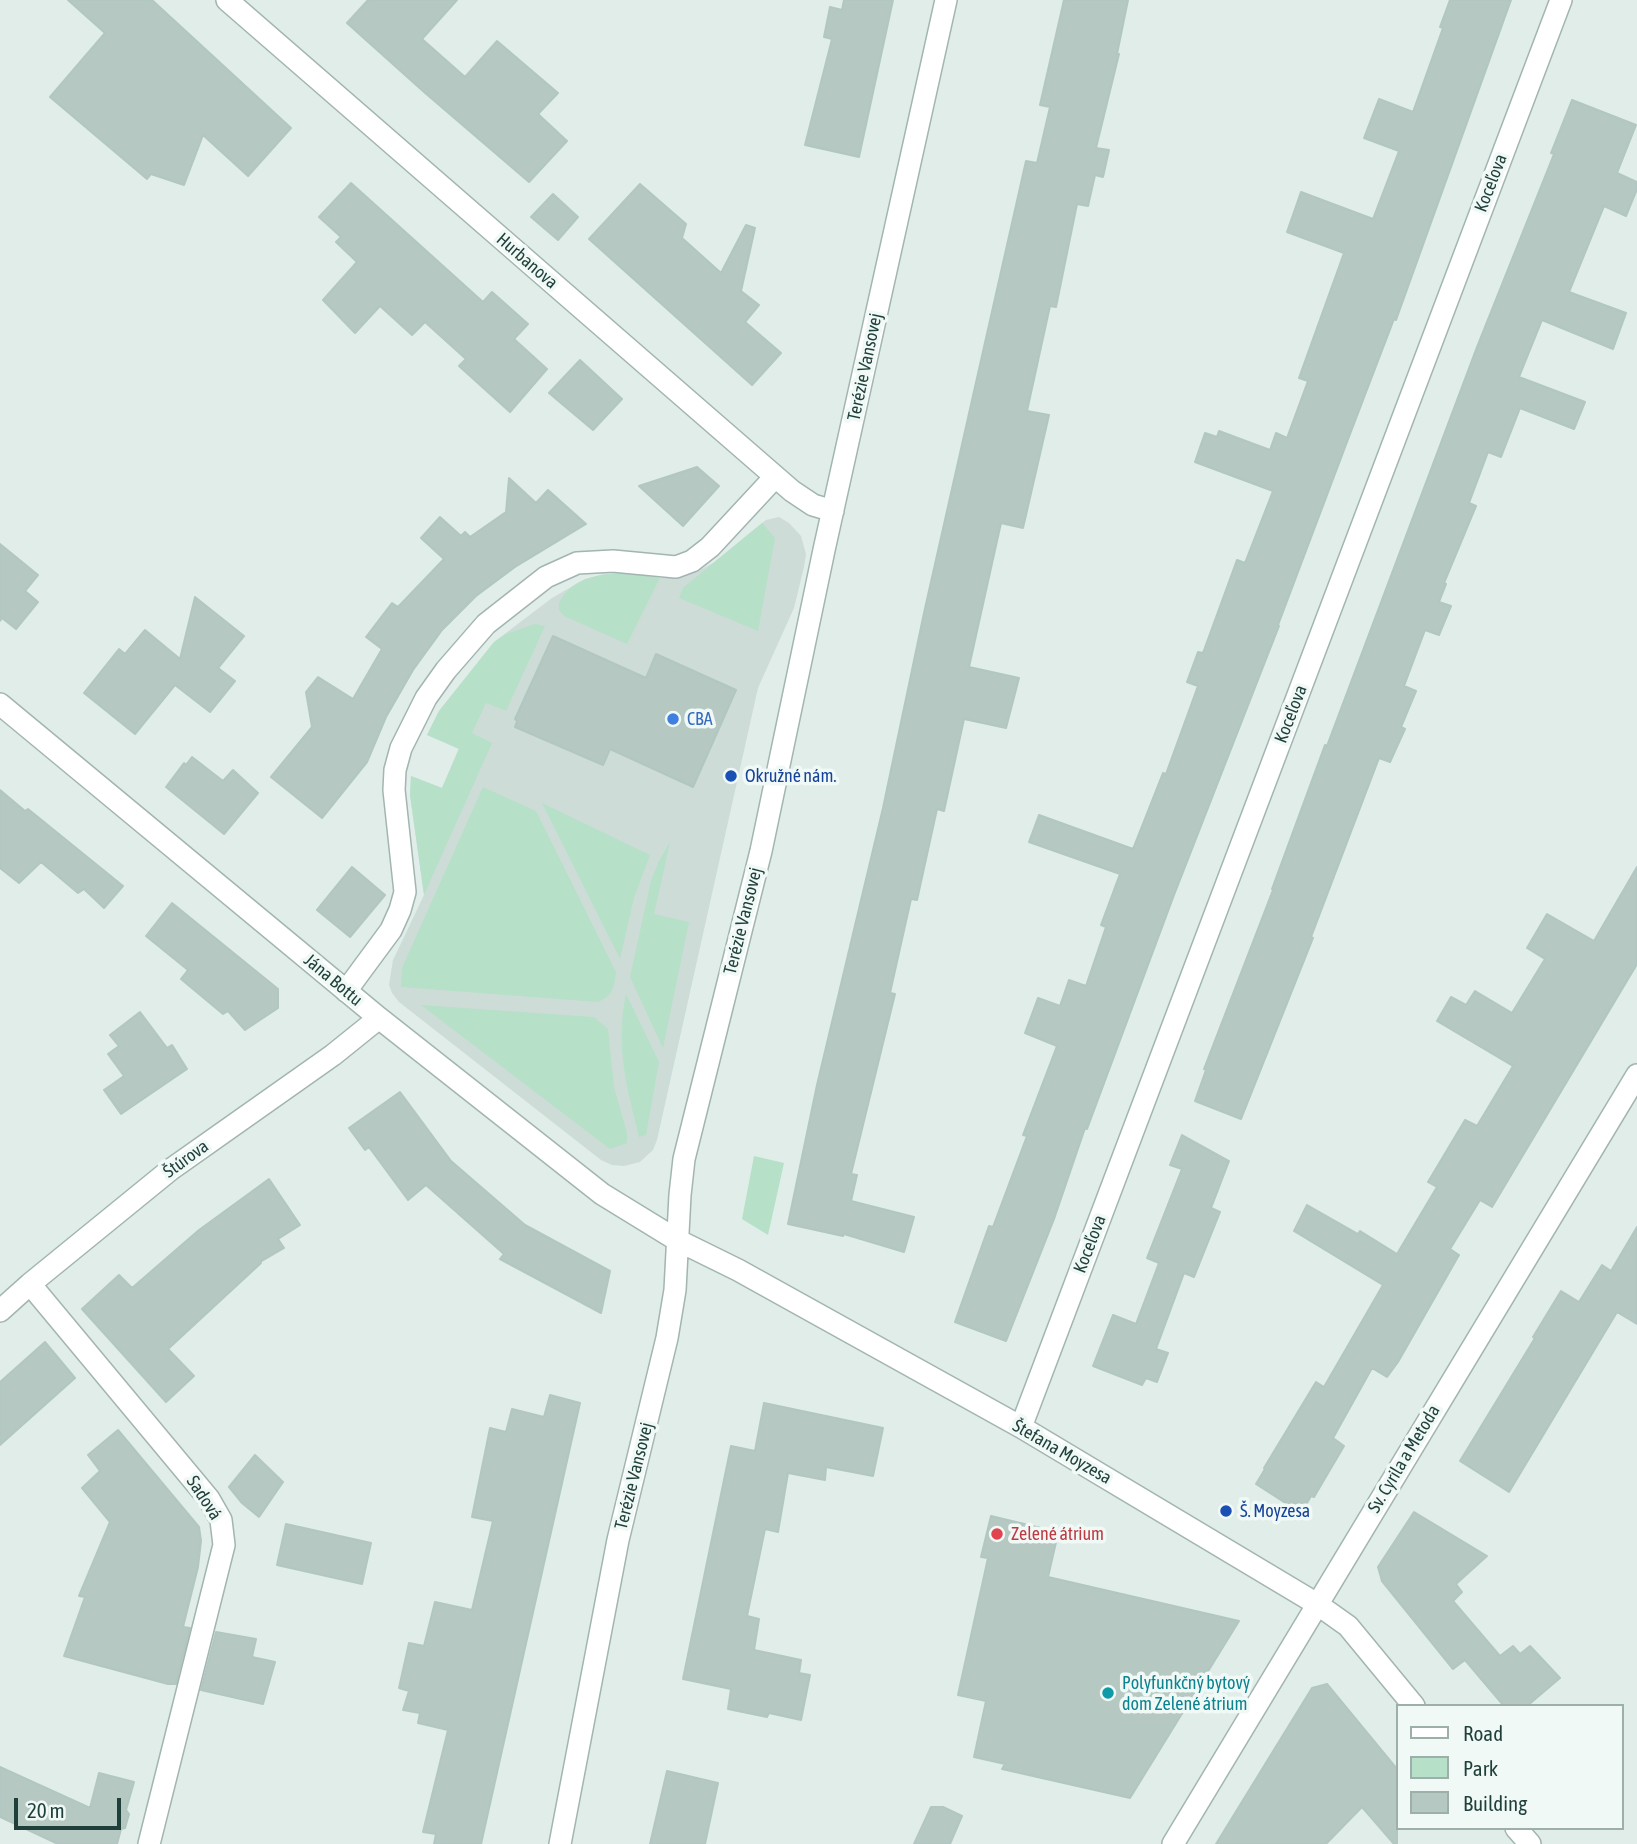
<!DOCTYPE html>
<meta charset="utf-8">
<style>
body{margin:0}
#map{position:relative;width:1637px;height:1844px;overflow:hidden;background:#e0ede9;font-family:"Asap Condensed",sans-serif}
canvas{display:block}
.legend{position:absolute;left:1396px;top:1704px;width:228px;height:126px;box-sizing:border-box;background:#f1f9f6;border:2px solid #9dafab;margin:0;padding:9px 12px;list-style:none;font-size:21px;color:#1f3f3b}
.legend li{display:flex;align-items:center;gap:14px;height:35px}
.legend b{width:35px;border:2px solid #9dafab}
.scale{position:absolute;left:14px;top:1798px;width:107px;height:32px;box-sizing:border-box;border:4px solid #1f3f3b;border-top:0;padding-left:9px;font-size:21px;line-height:24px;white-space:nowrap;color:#1f3f3b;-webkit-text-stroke:5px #f1f9f6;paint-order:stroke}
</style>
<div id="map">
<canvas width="1637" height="1844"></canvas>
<ul class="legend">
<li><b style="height:9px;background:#fff"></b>Road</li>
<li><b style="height:19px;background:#b6e0c8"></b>Park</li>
<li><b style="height:19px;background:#b5c8c2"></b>Building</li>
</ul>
<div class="scale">20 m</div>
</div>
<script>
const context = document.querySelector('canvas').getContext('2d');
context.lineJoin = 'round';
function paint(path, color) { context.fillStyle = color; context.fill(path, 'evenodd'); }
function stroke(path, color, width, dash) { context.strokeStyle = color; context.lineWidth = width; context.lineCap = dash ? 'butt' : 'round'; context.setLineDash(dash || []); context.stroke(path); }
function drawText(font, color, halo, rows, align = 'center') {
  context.font = font + ' "Asap Condensed",sans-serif'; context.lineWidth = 7; context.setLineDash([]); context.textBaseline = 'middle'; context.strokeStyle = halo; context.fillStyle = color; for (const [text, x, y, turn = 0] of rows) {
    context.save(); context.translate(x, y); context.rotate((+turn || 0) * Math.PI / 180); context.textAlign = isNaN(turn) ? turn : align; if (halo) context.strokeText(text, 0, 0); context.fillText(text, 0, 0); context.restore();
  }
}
paint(new Path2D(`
 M779,517L789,523L801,536L806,554L804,567L794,608L758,688L657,1140L653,1150L640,1162L624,1166L612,1165L601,1160L399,1002L392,993L389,985L393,960L424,895L410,795L411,776L442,788L459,748L427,735L439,711L494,642L552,598L585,579L604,574L628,573L660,578L680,577L698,571L713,563L766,520Z`), '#cedcd8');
paint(new Path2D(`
 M762,523L775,538L758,631L679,598L683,588L689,583Z
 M628,573L660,578L627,644L564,616L559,610V603C573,576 600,574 628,573Z
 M535,624L545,626L506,711L486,703L472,733L492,743L424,895L410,795L411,776L442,788L459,749L427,735L439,711L494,642L506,634Z
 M483,787L536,811L616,972C614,987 613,996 598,1002L401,987L402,968Z
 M542,803L650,855L634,898L620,959Z
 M670,842L654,914L689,922L663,1048L630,977L651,881L659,861Z
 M626,994L659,1062L646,1135L639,1137C627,1087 615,1046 626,994Z
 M421,1005L594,1017L608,1029L614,1087L627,1133V1143L610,1149Z
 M754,1156L784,1163L768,1235L742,1219Z`), '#b6e0c8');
const building = new Path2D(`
 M68,0H152L291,128L248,176L203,135L184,185L151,174L147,179L50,97L105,33Z
 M368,0H457L422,39L465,77L497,41L558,93L538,114L567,141L529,182L424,92L347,23Z
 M844,0H893L859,157L805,145L832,39L824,37L830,7L842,10Z
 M1064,0H1128L1117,54H1119L1096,148L1109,150L1103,177L1095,175L1088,206L1077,204L1056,307L1050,306L1027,411L1049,415L1023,528L1001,523L969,667L1019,678L1006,728L964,719L944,811L937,809L917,900L911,899L890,993L895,994L851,1174L857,1175L851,1201L914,1217L904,1252L844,1234L843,1236L788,1224L817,1085L883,808L924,613L1026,161L1037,163L1050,107L1040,105Z
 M1450,0H1511L1396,320L1394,319L1347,442L1278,625L1279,626L1174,895L1087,1129L1085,1128L1054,1219L1006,1341L955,1322L989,1226L993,1227L1027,1136L1023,1135L1057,1046L1025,1033L1038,998L1060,1006L1069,980L1086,986L1106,927L1101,925L1120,874L1029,842L1039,815L1133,849L1163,773L1166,774L1198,686L1187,682L1198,652L1203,653L1237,560L1245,563L1273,491L1195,462L1205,433L1217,437L1219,431L1270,450L1276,433L1287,438L1308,381L1299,378L1344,253L1287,232L1301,192L1373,219L1399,151L1364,138L1379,99L1413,112L1443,28L1440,27Z
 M1572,100L1636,125L1617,173L1637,182V189L1626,216L1604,206L1569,292L1626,313L1613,349L1542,320L1519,377L1585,402L1574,429L1520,408L1501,457L1488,452L1469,503L1476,506L1444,583L1446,584L1439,602L1451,606L1439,635L1425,630L1404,686L1416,691L1401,727L1405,729L1390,762L1379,758L1311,937L1313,938L1241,1119L1195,1101L1206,1070L1204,1069L1273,890L1272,889L1325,745L1327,746L1477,347L1554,154L1551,153Z
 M351,183L483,302L492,292L528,324L514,339L547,369L510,412L459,366L466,359L425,322L412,335L380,306L355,333L323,300L357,262L336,242L341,237L319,217Z
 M640,184L686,224L682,238L721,273L746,225L755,228L741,291L759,305L745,322L781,353L752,385L589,239Z
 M553,194L578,217L558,240L531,217Z
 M580,360L622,399L593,430L549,393Z
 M697,467L719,486L683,526L639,486Z
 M509,478L536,503L548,490L586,524L515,567L476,596L442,630L413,670L386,717L367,762L322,818L271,777L312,727L306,692L318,677L353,699L382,649L366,637L392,603L398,607L444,559L421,538L440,517L461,536L465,532L470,537L506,512Z
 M0,544L38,575L25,591L38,602L16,629L2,618L0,621Z
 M195,597L244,636L218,668L235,681L210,712L175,685L135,734L84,693L119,649L125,654L145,630L180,659Z
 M553,636L646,678L656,654L736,690L693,787L610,749L603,765L515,727L517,721L515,719Z
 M192,757L223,781L233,770L258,793L224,834L166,787L184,763L186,765Z
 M0,790L25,811L28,809L123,886L104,908L84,889L78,893L41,862L19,883L0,868Z
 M352,867L385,895L350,937L317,910Z
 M1637,867V964L1492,1207L1480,1200L1450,1249L1459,1255L1398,1362L1387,1377L1372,1368L1333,1438L1344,1446L1314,1497L1311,1496L1301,1513L1256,1484L1265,1469L1264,1468L1316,1382L1324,1387L1383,1285L1294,1231L1307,1205L1358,1234L1360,1231L1397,1254L1437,1187L1428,1182L1465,1120L1477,1126L1513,1066L1437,1021L1451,997L1466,1005L1475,991L1512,1013L1545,959L1527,948L1547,914L1594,941Z
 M172,903L278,989V1008L245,1030L228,1011L223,1014L181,979L188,970L146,936Z
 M140,1012L167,1048L172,1045L187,1069L121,1114L104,1090L124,1076L108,1054L119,1046L110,1035Z
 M400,1092L451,1161L525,1225L610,1271L601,1313L500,1259L504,1254L426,1185L408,1200L369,1147L365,1150L349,1128Z
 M1182,1135L1229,1161L1211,1208L1220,1212L1194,1277L1184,1273L1156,1349L1168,1353L1157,1382L1146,1378L1142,1385L1093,1366L1113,1315L1136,1324L1159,1263L1147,1258L1182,1169L1170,1165Z
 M269,1179L300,1225L278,1239L284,1248L260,1262L261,1263L168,1349L194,1376L166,1402L82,1309L119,1275L132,1288L199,1230Z
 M1637,1227V1324L1617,1312L1509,1492L1460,1461L1535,1338L1533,1337L1561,1291L1579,1302L1602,1265L1611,1271Z
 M45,1342L75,1378L0,1445V1382Z
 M550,1395L580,1403L481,1844H434L436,1834L423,1832L448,1730L418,1723L420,1713L403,1710L409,1691L399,1688L409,1643L424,1646L435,1602L472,1610L493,1521L472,1517L490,1428L506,1432L512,1409L544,1417Z
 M764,1403L883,1428L873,1476L826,1467L825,1480L788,1473L778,1532L765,1529L747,1616L759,1619L754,1650L801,1660L799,1673L810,1675L801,1720L769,1713L767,1717L728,1709L731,1689L683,1679L731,1446L755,1451Z
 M118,1430L199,1527L201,1541L198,1567L183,1627L190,1628L176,1684H168L64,1656L85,1597L79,1596L110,1522L82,1488L100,1471L88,1455Z
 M255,1455L283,1482L259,1517L242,1503L229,1487Z
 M1414,1512L1487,1556L1456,1584L1462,1592L1453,1601L1500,1656L1513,1646L1520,1654L1530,1646L1560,1678L1527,1706H1504L1465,1660L1453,1669L1382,1581L1378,1567Z
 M991,1516L1041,1528L1040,1534L1057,1538L1048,1577L1239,1621L1130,1798L1002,1769L1005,1764L974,1757L986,1701L958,1695L988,1558L981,1557Z
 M286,1524L371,1543L362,1584L277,1565Z
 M216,1632L256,1639L252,1657L275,1662L263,1704L201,1690Z
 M1327,1684L1397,1769V1844H1394L1362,1807L1326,1844H1216L1312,1688Z
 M0,1767L90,1808L99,1773L134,1782L126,1810L129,1814L125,1828L121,1829L117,1844H58L0,1817Z
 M667,1771L718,1783L705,1844H650Z
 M931,1807H943L962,1816L950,1844H914Z`);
paint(building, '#b5c8c2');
stroke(building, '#b2c7c1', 2);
const service = new Path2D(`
 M346,991L391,930L400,910L405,892L394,790L395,770L401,748L426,698L446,670L486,624L546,577L577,563L613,561L676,567L692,561L710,547L775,477`);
const minor = new Path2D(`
 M227,0L792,491L813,505L833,511
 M0,704L379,1018L602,1194L677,1240L738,1270L1021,1427L1317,1604L1348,1626L1414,1706
 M30,1284L209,1499L221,1520L224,1545L149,1844
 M0,1311L30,1284L170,1170L333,1055L379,1018
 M1021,1427L1561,0
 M1516,1828L1530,1844
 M560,1844L618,1540L667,1338L675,1290L680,1195L684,1159L761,851L824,550L946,0
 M1173,1844L1637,1075`);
stroke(service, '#a2b5b1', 24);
stroke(minor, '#a2b5b1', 24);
stroke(service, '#fff', 21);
stroke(minor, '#fff', 21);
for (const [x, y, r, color] of [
 [673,719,7,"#3f7fe0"],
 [731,776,7,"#1a4fb4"],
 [1226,1511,7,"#1a4fb4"],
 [997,1534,7,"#e0444e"],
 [1108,1693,7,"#0f9aa8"]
]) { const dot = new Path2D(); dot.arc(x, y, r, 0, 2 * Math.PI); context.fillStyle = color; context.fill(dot); stroke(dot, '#f1f9f6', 2.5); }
drawText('18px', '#1f3f3b', '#f1f9f6', [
 ["Koceľova",1491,183,-69],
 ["Hurbanova",527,261,41],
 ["Terézie Vansovej",865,367,-78],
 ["Koceľova",1291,714,-69],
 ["Terézie Vansovej",743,921,-76],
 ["Jána Bottu",333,980,40],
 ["Štúrova",186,1159,-36],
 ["Koceľova",1090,1244,-69],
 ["Štefana Moyzesa",1062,1452,30],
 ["Sv. Cyrila a Metoda",1404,1459,-59],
 ["Terézie Vansovej",634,1476,-76],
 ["Sadová",204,1498,57]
]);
drawText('18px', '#366cbe', '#f1f9f6', [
 ["CBA",687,719]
], 'left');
drawText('18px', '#164399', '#f1f9f6', [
 ["Okružné nám.",745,776],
 ["Š. Moyzesa",1240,1511]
], 'left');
drawText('18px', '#be3a42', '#f1f9f6', [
 ["Zelené átrium",1011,1534]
], 'left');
drawText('18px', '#0d838f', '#f1f9f6', [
 ["Polyfunkčný bytový",1122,1683],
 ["dom Zelené átrium",1122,1704]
], 'left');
</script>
